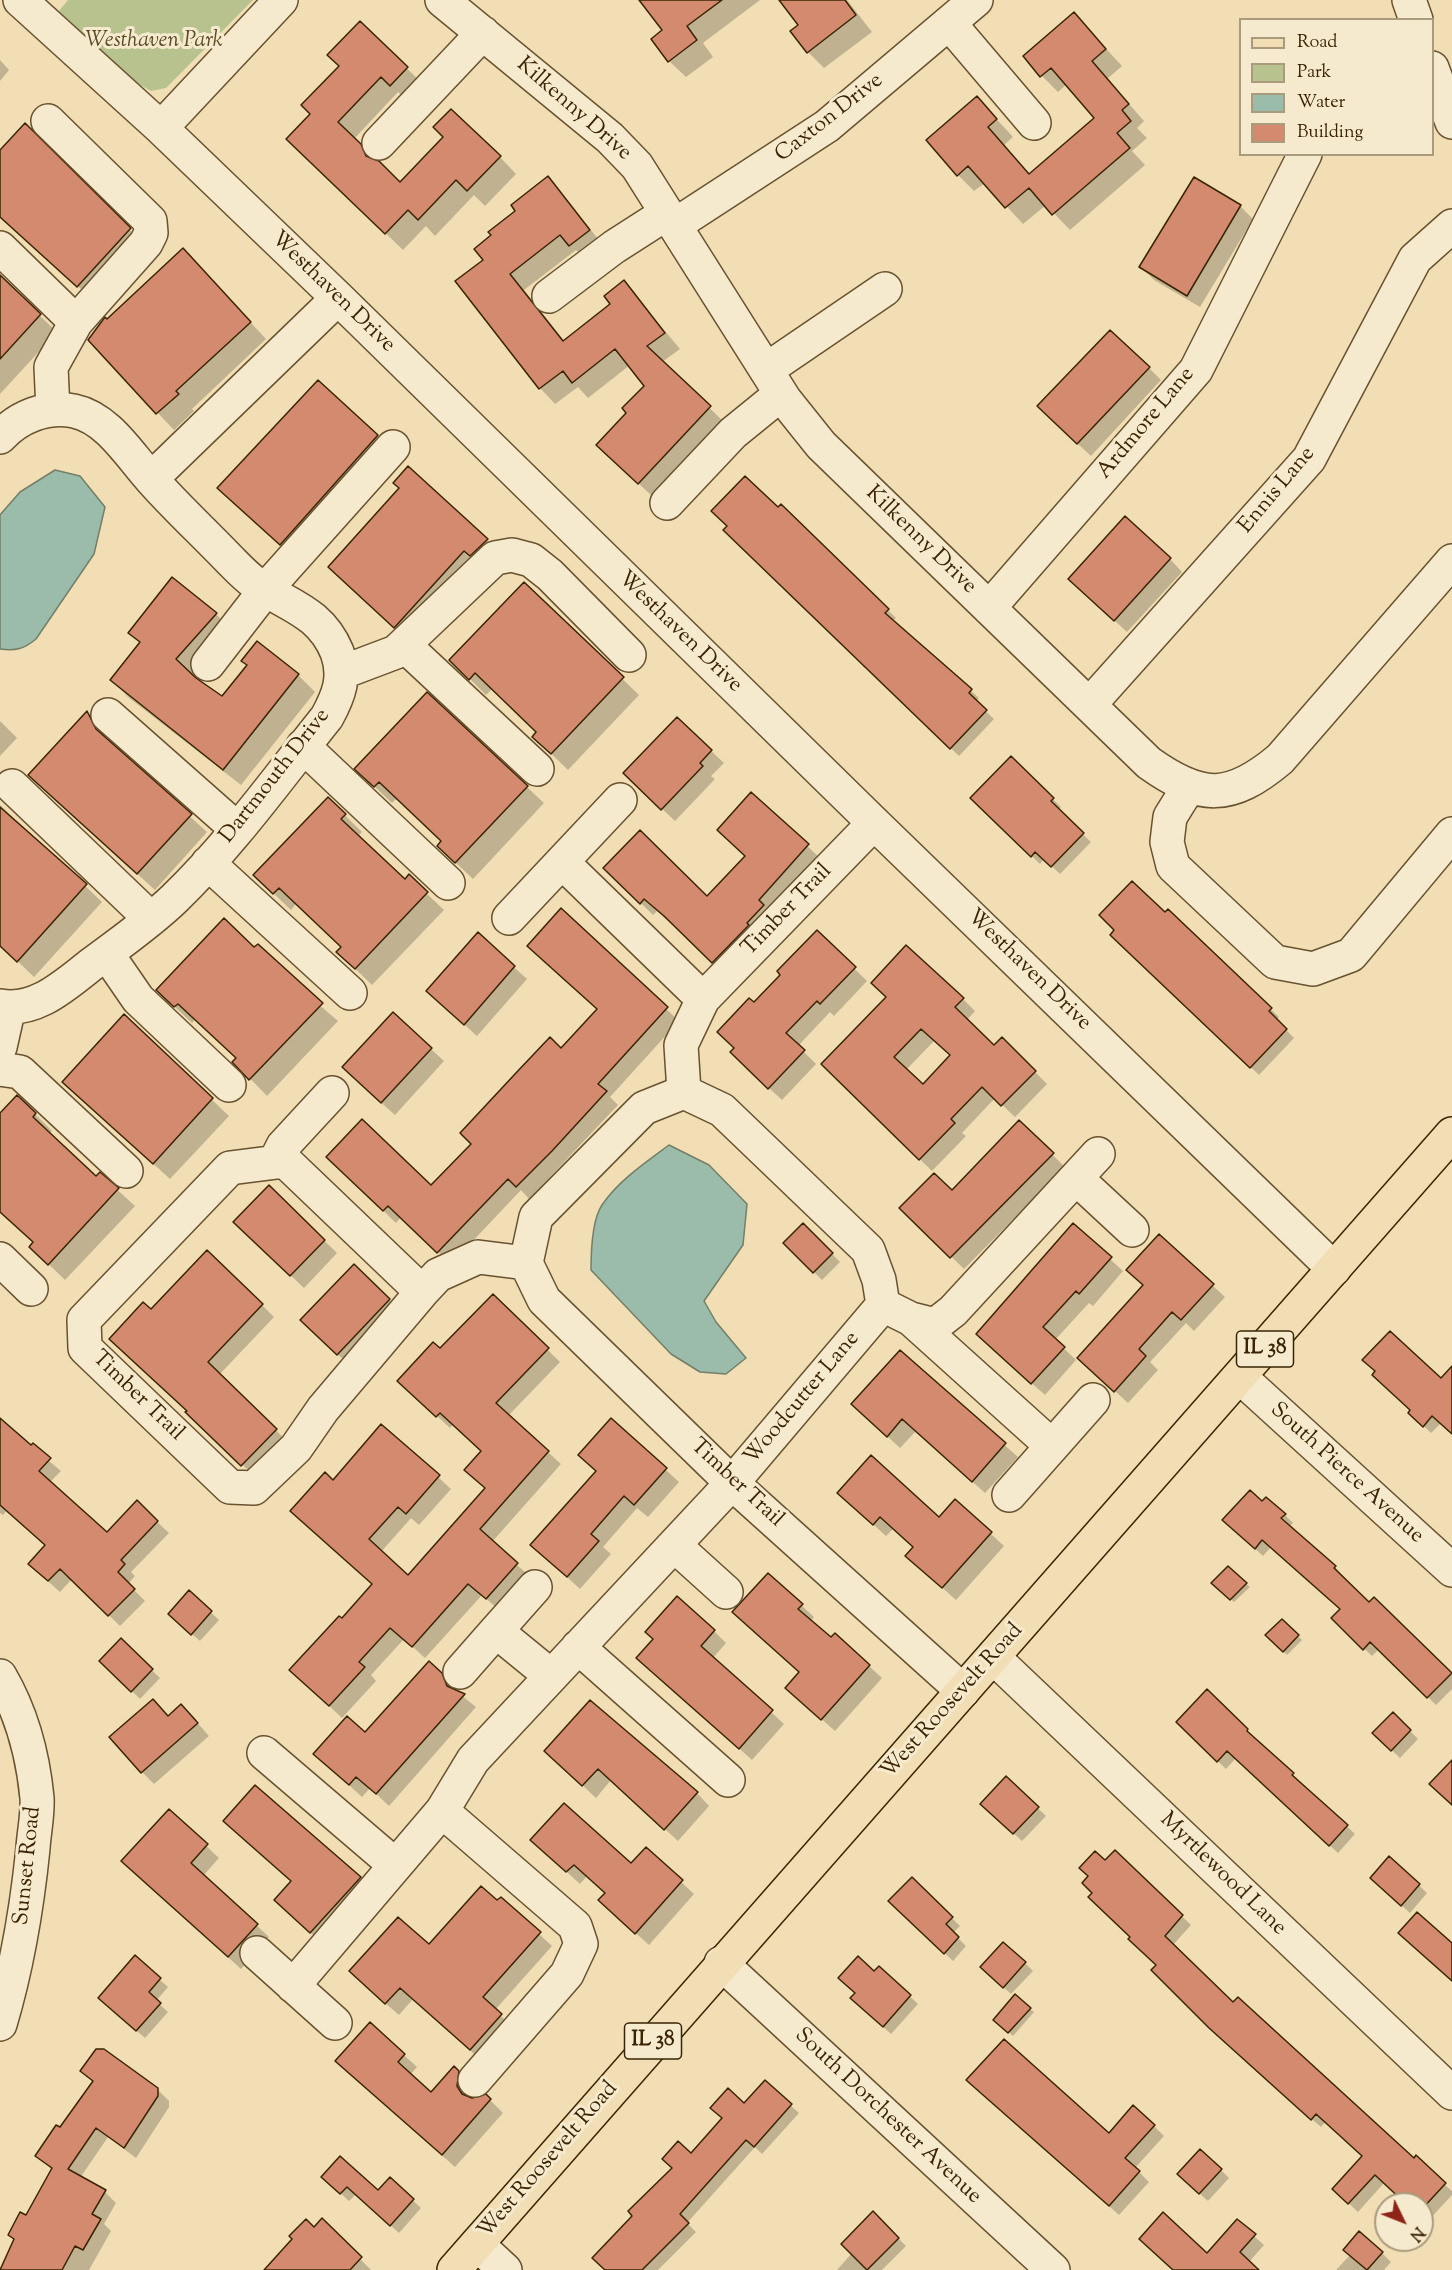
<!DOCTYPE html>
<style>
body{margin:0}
#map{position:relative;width:1452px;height:2270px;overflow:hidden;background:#f1deb4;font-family:"Sorts Mill Goudy",serif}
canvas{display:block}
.legend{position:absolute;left:1239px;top:18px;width:195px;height:138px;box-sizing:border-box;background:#f6eace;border:2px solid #ab9b7d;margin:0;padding:8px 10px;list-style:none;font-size:18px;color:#3a2403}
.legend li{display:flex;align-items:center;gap:12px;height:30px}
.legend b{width:30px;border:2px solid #ab9b7d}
.north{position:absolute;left:1374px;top:2192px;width:60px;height:60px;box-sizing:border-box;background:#f6eace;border:2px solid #ab9b7d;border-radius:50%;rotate:133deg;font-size:16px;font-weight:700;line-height:24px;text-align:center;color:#3a2403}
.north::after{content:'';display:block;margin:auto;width:21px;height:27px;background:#8f2418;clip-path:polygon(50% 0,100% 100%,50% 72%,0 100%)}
</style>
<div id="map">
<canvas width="1452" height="2270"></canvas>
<ul class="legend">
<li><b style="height:8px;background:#f1deb4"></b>Road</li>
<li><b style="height:16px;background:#b8c28f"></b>Park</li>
<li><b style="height:16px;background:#9bbcaa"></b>Water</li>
<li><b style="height:16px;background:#d48a6e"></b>Building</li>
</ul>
<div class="north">N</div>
</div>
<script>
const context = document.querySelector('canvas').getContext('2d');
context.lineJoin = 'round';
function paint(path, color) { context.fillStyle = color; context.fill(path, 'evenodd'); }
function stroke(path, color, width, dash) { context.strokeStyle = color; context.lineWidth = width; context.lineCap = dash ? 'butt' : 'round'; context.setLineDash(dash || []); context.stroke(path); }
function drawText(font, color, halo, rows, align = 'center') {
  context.font = font + ' "Sorts Mill Goudy",serif'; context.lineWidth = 6; context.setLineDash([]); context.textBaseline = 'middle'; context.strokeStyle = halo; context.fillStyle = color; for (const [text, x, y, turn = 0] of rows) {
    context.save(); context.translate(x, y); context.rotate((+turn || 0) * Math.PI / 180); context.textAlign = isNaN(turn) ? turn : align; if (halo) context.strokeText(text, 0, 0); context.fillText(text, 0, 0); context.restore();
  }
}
paint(new Path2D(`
 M68,0H253L166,88L151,91L137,83L59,11Z`), '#b8c28f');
const water = new Path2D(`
 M55,470L80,476L105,507L94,554L36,639C24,649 16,651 0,649V515L20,492Z
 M669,1145L709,1165L747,1204L743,1245L704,1301L716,1322L746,1358L726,1374L700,1372L671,1354L591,1270C591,1252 592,1220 602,1205C618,1181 646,1162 669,1145Z`);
paint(water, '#9bbcaa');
stroke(water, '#747f67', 1.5);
paint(new Path2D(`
 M649,0H760L703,43L713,57L686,77L669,61L664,30Z
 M780,0H847L872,32L824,68L808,52L800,26Z
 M1074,14L1122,66L1107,79L1144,121L1137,128L1147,138L1132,151L1145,165L1070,230L1046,205L1023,224L985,183L974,191L958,175L977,98L1013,137L1004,145L1030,175L1096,118L1067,84L1058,92L1042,76Z
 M360,23L424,85L408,101L398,92L354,139L377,162L400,184L500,157L516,174L485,206L474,195L435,236L426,226L403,250L305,155L312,114L341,66Z
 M0,60L9,70L0,81Z
 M25,125L146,246L95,302L0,215V153Z
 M548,178L604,246L586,260L576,250L524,290L565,342L612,305L624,282L680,349L662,362L725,423L654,498L614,460L628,413L646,386L630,365L588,398L578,387L555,404L540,388L457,282L485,260L517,211Z
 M1240,206L1253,219L1200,307L1154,280L1141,267Z
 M199,267L266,339L192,409L194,411L174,430L89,340L107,321Z
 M0,278L57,332L0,394Z
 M1149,368L1161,380L1091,456L1051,419Z
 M318,382L394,453L298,561L236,505Z
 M778,510L823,547L896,618L893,621L979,698L976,702L994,719L959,756L733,538L729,526Z
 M487,540L503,557L412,643L347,584Z
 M1170,559L1182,572L1127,632L1082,591Z
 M524,584L639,695L568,770L534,737L538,733L492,689L486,695L451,660Z
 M216,614L232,630L192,676L223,698L298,675L315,692L241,785L128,697L112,680L141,643L130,633Z
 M427,694L544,803L473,879L455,862L443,841L397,798L392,803L373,785Z
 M87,713L103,730L110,744L207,832L155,890L47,792Z
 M677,719L724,763L711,776L715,779L675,821L638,786Z
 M0,721L17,738L0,756Z
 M1011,758L1061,807L1058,810L1091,842L1060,874L1044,859L1040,864L972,798Z
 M751,794L820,858L726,974L657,911L653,915L605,868L707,898L747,857Z
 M328,799L362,832L357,837L405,882L409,877L444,910L372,985L338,952L342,948L296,904L291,910L272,892Z
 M0,805L102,902L34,977L0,944Z
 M561,910L679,1021L610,1097L618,1105L529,1199L521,1190L451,1264L401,1217L396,1223L340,1169L431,1188L599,1009Z
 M1168,911L1279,1017L1276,1020L1294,1038L1259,1075L1112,935Z
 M817,932L867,981L834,1016L830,1012L798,1046L816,1064L782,1100L744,1065L736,1048L754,1004Z
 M478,935L527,979L477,1036L440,1003Z
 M255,950L338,1021L267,1096L234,1062L237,1059L196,1019L192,1023L174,1006Z
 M963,999L975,1011L967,1020L994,1047L1002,1039L1047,1084L1015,1117L995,1098L962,1133L966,1136L932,1171L823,1064ZM935,1040L952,1057L923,1086L906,1070Z
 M393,1014L444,1061L395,1115L356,1080Z
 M124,1016L229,1116L170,1179L81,1098Z
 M35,1114L52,1131L49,1134L96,1178L100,1174L135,1206L65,1280L31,1247L34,1243L0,1211V1115Z
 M1019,1122L1065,1167L964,1269L902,1208L952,1192Z
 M269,1187L337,1253L304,1288L235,1222Z
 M803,1225L840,1262L822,1280L785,1243Z
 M1073,1225L1123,1271L1093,1306L1089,1303L1055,1340L1076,1360L1045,1395L990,1346Z
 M354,1266L402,1312L350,1366L302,1320Z
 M1212,1285L1225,1297L1194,1331L1186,1323L1150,1362L1158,1370L1128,1403L1079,1358Z
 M493,1296L560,1362L508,1416L561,1464L492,1542L529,1576L499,1610L482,1595L425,1658L404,1639L371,1675L376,1681L342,1718L304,1682L342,1620L374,1585L333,1482L382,1426L451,1489L419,1525L411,1518L381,1552L408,1577L486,1489L479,1482L483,1451L453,1424L450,1428L412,1393L440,1351Z
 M262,1305L274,1317L219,1375L289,1443L255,1477L188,1411L151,1311Z
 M900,1352L1018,1457L985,1493L916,1431L900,1448L865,1416Z
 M1452,1389V1433L1441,1423L1431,1433L1410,1413Z
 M0,1420L61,1471L50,1482L107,1534L137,1503L169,1533L131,1572L135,1576L128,1584L145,1601L120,1626L72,1579L60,1592L41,1575L46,1546L7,1510L3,1515L0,1513Z
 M611,1420L679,1482L648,1517L637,1508L603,1547L611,1554L580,1589L545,1557L597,1472Z
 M955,1501L1004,1546L956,1600L920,1568L915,1547L894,1528L886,1536L852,1505L940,1519Z
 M1262,1503L1285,1515L1293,1523L1289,1527L1335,1567L1369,1604L1374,1599L1452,1675V1689L1436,1705L1379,1649L1372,1656L1333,1618L1342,1609L1271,1547L1263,1556L1233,1528Z
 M1228,1568L1250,1587L1234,1602L1213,1583Z
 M189,1592L219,1620L200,1641L178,1622Z
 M801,1605L814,1617L810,1622L831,1640L835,1635L882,1678L835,1731L800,1700L801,1673L747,1624Z
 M1282,1621L1302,1640L1287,1655L1267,1635Z
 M714,1631L726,1643L713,1658L784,1724L752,1760L638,1658Z
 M121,1640L160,1678L140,1699L101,1661Z
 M441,1674L456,1691L476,1707L389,1806L370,1788L362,1797L328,1766Z
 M1207,1692L1355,1834L1338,1853L1236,1758L1226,1769L1178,1722Z
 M1393,1714L1418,1739L1400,1758L1374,1733Z
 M169,1717L194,1719L209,1736L154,1784L142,1772Z
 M546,1751L697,1793L709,1806L678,1841L611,1780L596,1798Z
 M1006,1778L1046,1816L1022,1841L982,1804Z
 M255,1787L372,1891L324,1945L288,1912L292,1882Z
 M169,1811L219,1858L203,1876L269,1937L241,1969L136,1874Z
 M646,1849L694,1894L649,1945L613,1913L606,1894L587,1876L580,1884L545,1852L631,1865Z
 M1115,1852L1191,1925L1173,1945L1233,2004L1452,2191V2195L1427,2222L1422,2218V2204H1407L1384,2183L1358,2212L1343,2198L1363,2157L1326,2121L1321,2127L1263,2077L1094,1893L1105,1863Z
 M1390,1858L1427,1893L1410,1913L1380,1886Z
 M912,1879L960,1926L953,1933L966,1946L953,1961L891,1901Z
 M501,1899L552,1946L495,2010L513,2028L483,2062L413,1999L399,2015L363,1984L429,1946Z
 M135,1958L168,1987L156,2001L168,2012L145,2038L108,2006Z
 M1025,1963L1033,1971L1011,1994L990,1975Z
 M879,1968L918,2004L891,2034L860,2006Z
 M1030,2009L1034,2012L1013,2036L995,2020Z
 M370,2024L417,2067L410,2075L431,2094L454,2068L471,2085L469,2099L486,2096L503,2113L455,2167L349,2073Z
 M82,2071L157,2089L169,2101V2107L136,2158L108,2137L80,2178L105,2192L116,2203L104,2224L111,2231L89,2270H0L15,2240L9,2235L26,2217L52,2170L37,2156L60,2129L94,2083Z
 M765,2083L799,2113L762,2154L755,2147L687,2223L696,2232L658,2270H606L691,2155Z
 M978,2090L1109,2135L1154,2126L1164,2136L1135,2168L1149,2182L1119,2215Z
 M1221,2170L1229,2178L1208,2201L1187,2182Z
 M323,2177L378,2192L390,2179L421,2208L399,2233L356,2194L349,2201Z
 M873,2213L906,2246L882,2270H837L852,2253Z
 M322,2220L371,2270H266Z
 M1237,2221L1264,2245L1249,2262L1256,2270H1174L1207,2255Z
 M1382,2253L1391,2262L1384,2270H1336L1350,2255Z`), '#0003');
const building = new Path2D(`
 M639,0H722L687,26L697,40L668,62L651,39L662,30Z
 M779,0H845L856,15L807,53L790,31L798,25Z
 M1074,12L1106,49L1092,61L1129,104L1122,110L1131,121L1117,133L1130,148L1052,215L1029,188L1005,208L968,166L957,176L926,140L977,96L997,119L988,127L1029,174L1094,118L1051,68L1040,77L1023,56Z
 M360,21L408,67L390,86L381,77L338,122L361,144L366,156L379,161L400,182L443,137L433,127L451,109L501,156L467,191L456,180L418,220L408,210L385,234L286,139L310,114L301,105L339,66L327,55Z
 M25,123L131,228L77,287L0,217V150Z
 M548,176L590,230L569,246L560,235L510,274L563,341L610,304L604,296L624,280L665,333L647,346L711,406L638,484L596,445L626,413L622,408L644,386L615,349L572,383L563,371L539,389L455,281L483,260L474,249L491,235L488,232L515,211L511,205Z
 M1194,177L1241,205L1187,296L1139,267Z
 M183,248L251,322L176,391L179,394L156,414L88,340L105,317L107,319Z
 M0,275L41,314L0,359Z
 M1110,330L1150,367L1077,444L1037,406Z
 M318,380L378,435L280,545L217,488Z
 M408,466L488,539L470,556L464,551L394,628L328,567L399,488L393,483Z
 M745,476L778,507L781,504L889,609L885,613L972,689L969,693L987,710L950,749L723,530L727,526L711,511Z
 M1125,516L1171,558L1114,621L1068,579Z
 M172,577L217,613L176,659L196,678L222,696L247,665L241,661L257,641L299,674L223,770L110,680L140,642L128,633Z
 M524,582L624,677L551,754L532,737L536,732L475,673L469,680L449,660Z
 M427,692L528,786L455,863L437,846L441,841L379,782L374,787L354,769Z
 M87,711L96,729L192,814L137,874L28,775Z
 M677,717L712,750L700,763L703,766L661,810L623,773Z
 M1011,756L1054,798L1051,801L1084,833L1051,867L1035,852L1031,857L970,798Z
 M751,792L809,844L759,900L764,905L747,923L749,925L712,963L664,916L644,899L640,904L603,868L640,830L707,896L745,856L717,830Z
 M328,797L346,814L341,819L405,879L409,874L428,892L355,969L336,952L341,947L279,888L273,894L253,875Z
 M0,807L87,884L17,962L0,946Z
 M1132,881L1165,912L1168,909L1272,1008L1269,1011L1287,1029L1250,1068L1110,935L1114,930L1099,915Z
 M561,908L668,1007L598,1084L607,1091L552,1151L516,1187L508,1179L437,1253L388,1206L383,1211L326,1157L362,1119L431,1185L471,1144L460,1133L515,1074L550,1037L561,1048L597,1009L527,946Z
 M224,918L254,947L258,944L323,1003L249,1080L232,1062L236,1058L178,1004L174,1007L156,990Z
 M817,930L856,967L820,1004L817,1001L786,1033L805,1050L768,1089L730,1052L734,1048L717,1032L749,998L754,1002L780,975L777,971Z
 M478,932L515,966L464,1025L426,991Z
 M906,945L964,998L955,1007L994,1045L1002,1037L1036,1071L1001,1106L982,1087L951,1119L955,1123L919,1160L821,1064L886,997L871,983ZM921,1029L950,1055L923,1084L894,1057Z
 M393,1012L432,1048L381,1103L342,1067Z
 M124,1014L213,1098L153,1164L62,1082Z
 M17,1095L36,1113L33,1117L96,1176L100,1172L119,1188L48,1265L29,1247L33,1242L0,1212V1113Z
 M1019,1120L1054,1153L950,1258L899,1208L934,1173L952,1190Z
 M269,1185L325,1240L290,1276L233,1222Z
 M803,1223L833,1253L813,1273L783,1243Z
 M1073,1223L1112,1257L1079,1294L1076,1291L1043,1327L1065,1347L1031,1384L976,1334Z
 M1159,1234L1214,1284L1181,1320L1172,1312L1139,1349L1146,1356L1114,1392L1077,1358L1143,1285L1126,1270Z
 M207,1250L263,1304L208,1362L277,1429L241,1466L185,1412L187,1411L109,1339L143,1302L151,1309Z
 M354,1264L390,1299L337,1355L300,1320Z
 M493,1294L549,1348L496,1403L549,1451L480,1529L518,1563L486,1599L468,1584L412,1647L390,1628L359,1662L365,1667L329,1706L289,1670L339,1616L342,1618L372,1584L290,1511L325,1472L333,1480L381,1424L440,1475L406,1514L398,1507L369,1539L408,1575L485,1488L464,1470L481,1451L440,1413L436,1417L397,1381L433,1342L440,1348Z
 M1390,1331L1441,1378L1452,1366V1434L1432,1416L1423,1427L1408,1413L1410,1410L1372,1375L1375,1371L1362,1360Z
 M900,1350L1006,1443L972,1482L902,1419L887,1437L851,1404Z
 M0,1418L31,1445L33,1443L51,1458L39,1471L107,1532L137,1500L158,1521L121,1560L125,1564L118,1572L135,1589L108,1616L60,1569L48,1581L28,1564L45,1545L0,1505Z
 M611,1418L667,1468L634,1505L624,1496L591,1534L599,1541L567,1577L530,1545L596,1471L578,1455Z
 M871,1455L939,1517L955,1499L992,1532L942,1588L905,1556L913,1547L880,1517L873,1525L837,1493Z
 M1250,1490L1262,1501L1266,1497L1286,1514L1281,1518L1336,1566L1334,1568L1369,1602L1374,1597L1452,1673L1427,1698L1370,1642L1363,1650L1331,1618L1340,1609L1262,1540L1255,1549L1222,1520Z
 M1228,1566L1247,1583L1230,1600L1211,1583Z
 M768,1573L803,1604L798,1609L831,1637L835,1633L870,1665L821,1720L785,1688L799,1672L732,1612Z
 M189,1590L212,1611L191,1635L168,1614Z
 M677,1596L715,1630L701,1646L773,1710L739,1749L636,1658L653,1639L645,1632Z
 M1282,1619L1299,1635L1283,1652L1265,1635Z
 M121,1638L153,1669L131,1692L99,1661Z
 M429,1661L442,1673L447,1686L465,1694L376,1794L356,1777L349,1785L313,1754L347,1716L365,1732Z
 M1207,1689L1248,1729L1247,1731L1294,1773L1292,1775L1348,1825L1329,1846L1227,1751L1217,1762L1176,1722Z
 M153,1699L168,1716L181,1704L198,1723L141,1773L109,1737Z
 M590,1700L698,1792L664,1830L598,1769L582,1786L544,1751Z
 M1393,1712L1411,1730L1391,1751L1372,1733Z
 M1452,1760V1805L1429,1784Z
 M1006,1776L1039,1807L1013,1834L980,1804Z
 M255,1785L361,1877L310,1933L274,1900L291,1881L223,1821Z
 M564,1803L631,1863L646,1847L683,1880L635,1934L598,1900L605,1893L574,1865L566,1872L530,1840Z
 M169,1809L208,1844L191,1863L258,1924L228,1957L121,1861Z
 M1115,1850L1183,1915L1165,1936L1233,2002L1238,1997L1414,2158L1416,2155L1446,2183L1422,2209V2204H1406L1375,2175L1348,2204L1332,2189L1362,2156L1316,2114L1311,2120L1209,2028L1151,1970L1156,1965L1128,1939L1130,1937L1088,1897L1092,1893L1082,1883L1088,1876L1079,1868L1095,1851L1105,1860Z
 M1389,1856L1420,1884L1401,1906L1370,1878Z
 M912,1877L953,1917L946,1924L959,1937L944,1954L888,1901Z
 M481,1886L497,1900L501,1897L541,1932L483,1997L502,2014L470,2050L400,1988L385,2004L349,1971L398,1917L429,1944Z
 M1417,1912L1452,1943V1981L1398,1933Z
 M1003,1942L1026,1962L1003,1988L980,1967Z
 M135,1955L161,1978L149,1992L161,2003L136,2031L98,1998Z
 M858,1956L874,1971L879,1966L911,1995L883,2027L850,1998L855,1993L838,1978Z
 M1015,1994L1031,2008L1008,2033L993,2020Z
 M370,2022L405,2054L398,2062L431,2092L454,2066L459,2071L457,2086L462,2094L472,2098L486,2094L491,2099L442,2155L335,2061Z
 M1004,2039L1109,2133L1133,2105L1155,2125L1125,2158L1140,2171L1109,2206L966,2080Z
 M96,2049H104L158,2088V2096L124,2148L96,2128L68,2169L106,2190L92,2214L101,2219L83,2250L75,2246L62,2270H0L14,2239L8,2235L20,2212L26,2215L52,2168L35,2156L56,2125L60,2127L93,2081L80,2071Z
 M765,2080L792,2104L754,2147L746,2140L680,2214L689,2223L642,2270H605L592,2258L632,2216L628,2211L672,2168L662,2159L678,2141L691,2153L722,2118L710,2108L728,2088L744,2103Z
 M1200,2149L1222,2169L1199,2194L1177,2174Z
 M340,2156L378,2190L390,2177L414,2199L390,2226L347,2187L340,2194L321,2177Z
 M873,2211L899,2238L867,2270L841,2244Z
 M1163,2212L1207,2253L1237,2219L1256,2234L1240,2252L1259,2270H1173L1139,2239Z
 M322,2218L362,2257L350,2270H264L292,2239L289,2236L306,2219L314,2227Z
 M1359,2231L1383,2252L1367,2270L1343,2250Z`);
paint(building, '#d48a6e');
stroke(building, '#3a2403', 1.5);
const minor = new Path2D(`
 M20,0L161,128L338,298L874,823L1334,1269
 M442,0L610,138L637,166L785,400L821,445L1149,763C1201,800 1230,801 1280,759L1452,561
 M1409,0L1416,20
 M949,23L1034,123
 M1432,68L1452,122
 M48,121L150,221L151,233L146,243L76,322L51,367L53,410
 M161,128L281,0
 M379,143L483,33
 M675,225L827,126L976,0
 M0,248L76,322
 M549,296L614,247L667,213
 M766,370L885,289
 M0,437C18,417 47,405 74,411C108,418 130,456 152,480C176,507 203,532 228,558C237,567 245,576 255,583C288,606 320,611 337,652C346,677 339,695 327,717C278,778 231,844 174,899C149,923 120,943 92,964C66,984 36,1013 0,1006
 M151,479L338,298
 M667,503L733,433L781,394
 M989,608L1196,370L1305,154
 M404,645L537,769
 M208,664L266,589L393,447
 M343,672L396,652L495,558L512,555L531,560L550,575L629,655
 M1090,704L1309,459L1415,259L1452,226
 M108,715L237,829
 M303,746L448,883
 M12,786L151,919
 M1188,788L1170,817L1167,842L1173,866L1275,962L1313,969L1351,955L1452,834
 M562,862L703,999L681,1045L684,1092
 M208,863L350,993
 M509,918L620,800
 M107,954L138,999L229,1085
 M703,999L874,823
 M0,1047L9,1007
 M0,1069L20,1072L126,1171
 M275,1162L283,1146L332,1093
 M1076,1178L1132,1230
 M0,1259L31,1289
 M422,1292L323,1409L296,1448L254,1488L230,1487L85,1348L84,1320L230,1168L285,1161L422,1292L438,1275L478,1257L526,1263
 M883,1305L879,1280L868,1250L722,1110L684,1092L644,1108L536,1217L526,1263L544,1300L732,1483L963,1691
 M911,1319L935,1325L953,1311L1098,1154
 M1240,1377L1452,1570
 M1009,1495L1093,1400
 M674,1545L726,1592
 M535,1587L496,1631L551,1676
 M578,1647L728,1780
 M993,1657L1452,2093
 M460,1672L496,1631
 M0,1676C21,1712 33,1756 37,1798C38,1814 34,1832 33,1848C27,1908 17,1967 0,2024
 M264,1753L395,1865
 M442,1811L575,1926L581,1944L567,1974L475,2080
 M257,1953L335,2023
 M721,1963L1053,2270
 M293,1986L442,1811L473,1760L732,1483L883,1305L911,1319L1052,1446
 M477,2244L505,2270`);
const major = new Path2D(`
 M454,2270L1452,1134`);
stroke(minor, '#68522f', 36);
stroke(major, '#3a2403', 36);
stroke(minor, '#f6eace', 33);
stroke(major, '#f1deb4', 33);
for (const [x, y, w] of [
 [1265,1349,57],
 [653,2041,57]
]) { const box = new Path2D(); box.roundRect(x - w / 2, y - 18, w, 36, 4.5); context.fillStyle = '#f6eace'; context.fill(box); stroke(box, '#3a2403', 1.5); }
drawText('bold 21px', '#3a2403', null, [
 ["IL 38",1265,1349],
 ["IL 38",653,2041]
]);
drawText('italic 22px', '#5a4c26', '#f6eace', [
 ["Westhaven Park",154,42]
]);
drawText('22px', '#3a2403', '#f6eace', [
 ["Kilkenny Drive",573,110,41],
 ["Caxton Drive",830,119,-38],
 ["Westhaven Drive",332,293,44],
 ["Ardmore Lane",1147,424,-50],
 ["Ennis Lane",1278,491,-50],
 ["Kilkenny Drive",920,541,44],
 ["Westhaven Drive",679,633,44],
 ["Dartmouth Drive",276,777,-52],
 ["Timber Trail",788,911,-46],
 ["Westhaven Drive",1028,971,44],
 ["Timber Trail",137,1397,44],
 ["Woodcutter Lane",803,1399,-50],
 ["South Pierce Avenue",1346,1474,42],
 ["Timber Trail",736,1484,43],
 ["West Roosevelt Road",953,1702,-48],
 ["Sunset Road",29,1866,-84],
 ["Myrtlewood Lane",1222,1875,44],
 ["South Dorchester Avenue",887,2117,43],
 ["West Roosevelt Road",549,2161,-49]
]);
</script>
